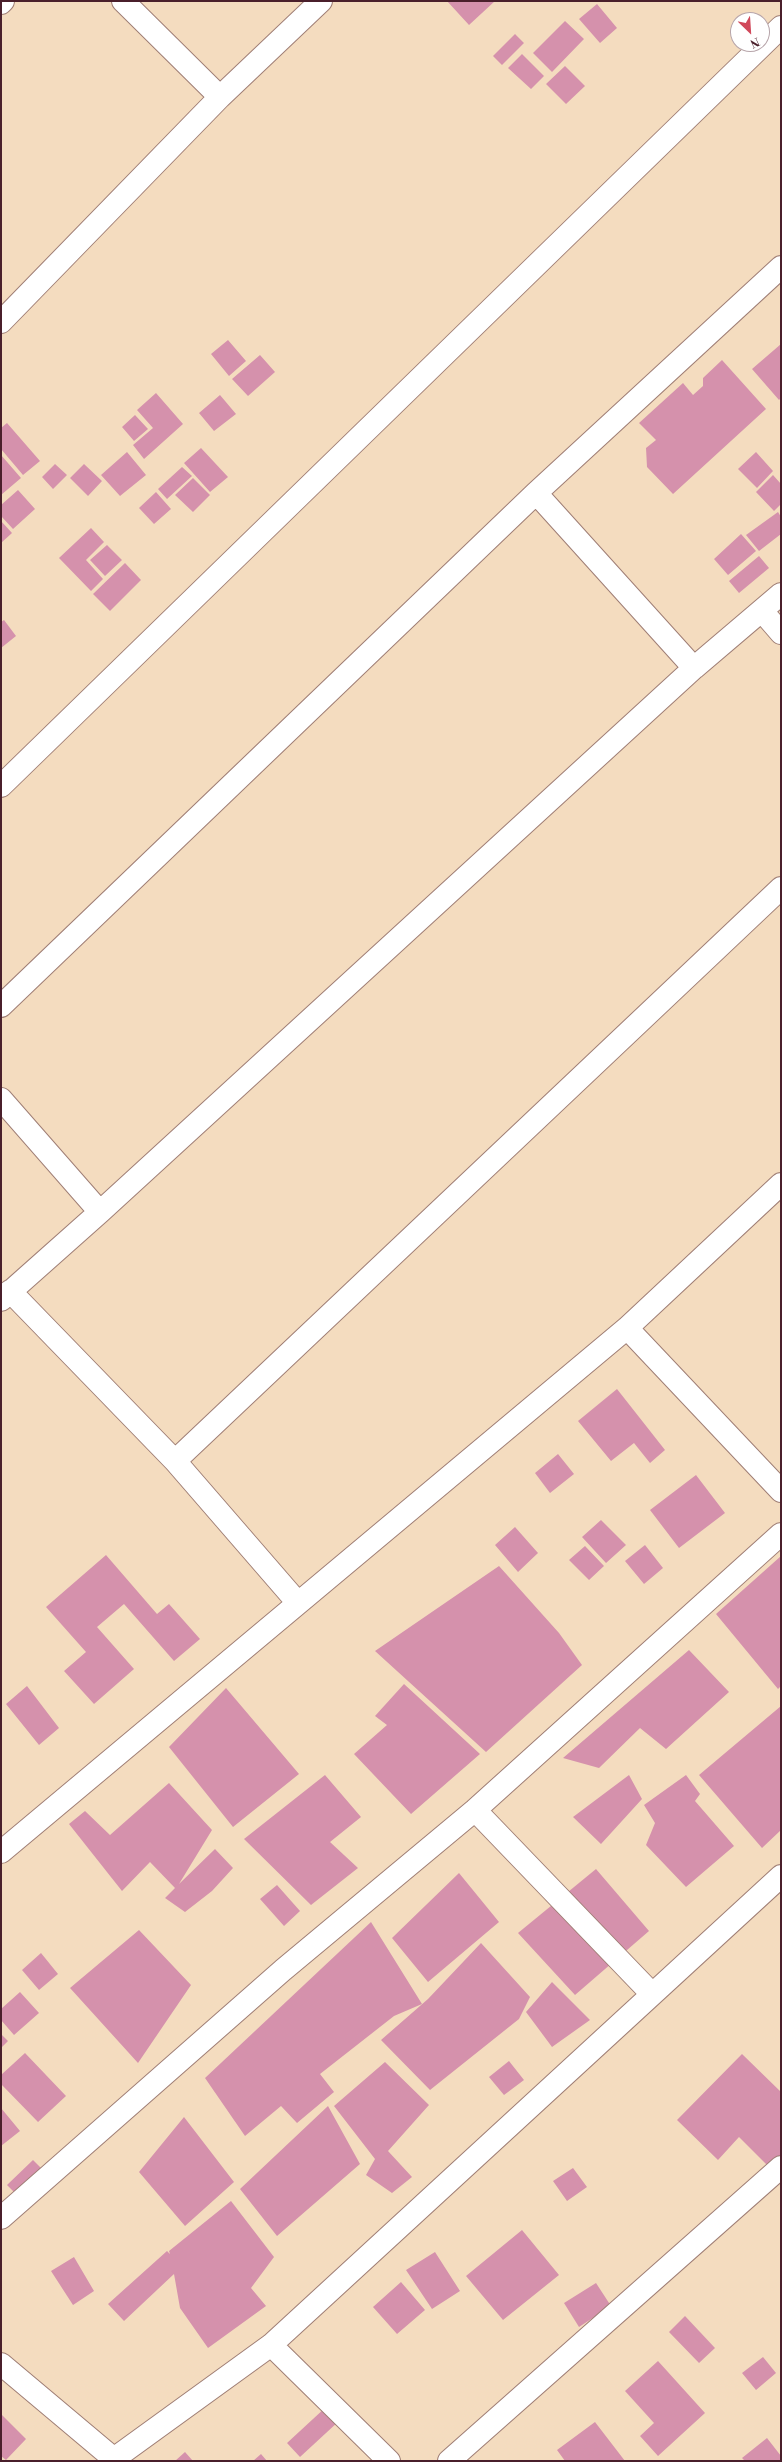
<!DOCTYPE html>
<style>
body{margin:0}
#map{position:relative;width:782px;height:2462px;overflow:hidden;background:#f4dcbf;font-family:"Libre Bodoni",serif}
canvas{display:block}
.frame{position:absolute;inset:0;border:2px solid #4a1f2b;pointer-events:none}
.north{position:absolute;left:730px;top:12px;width:40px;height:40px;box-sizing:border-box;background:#fff;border:1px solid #b7a5aa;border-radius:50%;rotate:155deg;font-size:11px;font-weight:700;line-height:16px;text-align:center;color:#4a1f2b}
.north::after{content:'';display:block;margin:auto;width:14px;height:18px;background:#d1495b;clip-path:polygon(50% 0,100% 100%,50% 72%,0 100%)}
</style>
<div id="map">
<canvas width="782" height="2462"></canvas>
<div class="frame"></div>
<div class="north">N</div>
</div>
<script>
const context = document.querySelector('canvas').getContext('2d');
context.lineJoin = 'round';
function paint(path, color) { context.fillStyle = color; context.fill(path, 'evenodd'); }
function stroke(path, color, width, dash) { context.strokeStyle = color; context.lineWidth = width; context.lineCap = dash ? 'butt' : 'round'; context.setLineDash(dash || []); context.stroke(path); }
paint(new Path2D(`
 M447,1H495L469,25Z
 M597,4L617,28L600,43L579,19Z
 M565,21L584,39L552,72L533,53Z
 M515,34L524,43L502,65L493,56Z
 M522,54L544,76L531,89L508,68Z
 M565,66L585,86L566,104L546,84Z
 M228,340L246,361L229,376L211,354Z
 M781,344V398L779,400L752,369Z
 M260,355L275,372L248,396L232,379Z
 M722,360L766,409L673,494L647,467L646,448L656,440L639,423L683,383L693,395L703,386V378Z
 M156,393L183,424L144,459L133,445L153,428L137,410Z
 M220,395L236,414L214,431L199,413Z
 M135,415L148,429L134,441L122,427Z
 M7,423L40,461L23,475L1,449V428Z
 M201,448L228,477L210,492L184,463Z
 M127,452L146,475L120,496L101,475Z
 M756,452L773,471L757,488L738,469Z
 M1,455L21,478L1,495Z
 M55,464L67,475L53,489L42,477Z
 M84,464L102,481L88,496L70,478Z
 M182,467L192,476L167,499L158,489Z
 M773,475L781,484V504L774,511L756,492Z
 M193,478L210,495L193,512L175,495Z
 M18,490L35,509L13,529L1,516V505Z
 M156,492L171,509L154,524L139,508Z
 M778,512L781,517V534L759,551L746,535Z
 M1,521L12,533L1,543Z
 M91,528L104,542L86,560L103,579L91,591L59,558Z
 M741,534L756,551L728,575L714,559Z
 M107,545L122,560L105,576L90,560Z
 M759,556L769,568L739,593L729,581Z
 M125,563L141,580L110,611L93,594Z
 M4,620L16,636L1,648V622Z
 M617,1389L665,1450L650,1463L634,1443L611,1461L578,1421Z
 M558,1454L574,1474L550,1493L535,1473Z
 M696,1475L725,1513L679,1548L650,1510Z
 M601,1520L626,1545L606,1563L582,1537Z
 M515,1527L538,1553L518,1572L495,1545Z
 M645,1545L663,1568L644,1584L625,1561Z
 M585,1546L604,1566L589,1580L569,1560Z
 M106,1555L157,1614L169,1604L200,1639L174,1661L124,1604L97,1627L134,1669L94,1704L64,1671L86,1652L46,1607Z
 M781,1556V1686L778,1689L716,1614Z
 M499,1566L559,1633L582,1665L486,1752L375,1651Z
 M689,1650L729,1692L666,1749L640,1728L599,1768L563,1758Z
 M404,1684L480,1754L411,1814L354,1754L387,1725L375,1716Z
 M27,1686L59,1728L39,1745L6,1704Z
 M226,1688L299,1774L233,1827L169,1747Z
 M781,1706V1830L762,1848L699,1775Z
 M325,1775L361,1817L330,1842L358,1868L311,1905L244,1839Z
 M629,1775L642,1799L601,1844L573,1817Z
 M686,1775L700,1794L695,1801L734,1846L686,1887L646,1845L655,1823L644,1805Z
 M169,1783L212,1830L179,1884L215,1849L233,1868L212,1891L185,1912L165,1898L175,1888L150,1862L122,1891L69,1824L85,1811L110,1835Z
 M596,1869L649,1931L575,1995L518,1933Z
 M459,1873L499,1922L428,1982L392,1938Z
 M277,1885L300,1911L284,1926L260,1899Z
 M371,1922L422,2004L394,2016L320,2074L334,2092L297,2123L281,2106L245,2136L205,2078Z
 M139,1930L191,1985L138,2063L70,1988Z
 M481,1943L530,1997L519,2019L430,2090L381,2040L428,1999Z
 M41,1953L58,1974L39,1990L22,1970Z
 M552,1982L590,2020L552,2047L526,2012Z
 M20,1992L39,2013L14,2035L1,2020V2009Z
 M1,2034L8,2041L1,2048Z
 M25,2053L66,2096L38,2122L1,2084V2075Z
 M742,2054L781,2092V2155L769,2167L739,2137L718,2160L677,2120Z
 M509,2061L524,2080L504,2095L489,2077Z
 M385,2062L429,2105L388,2151L412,2177L392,2193L366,2175L375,2159L334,2106Z
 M328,2106L360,2164L277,2236L240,2189Z
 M1,2108L20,2131L1,2146Z
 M184,2117L234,2182L185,2226L139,2172Z
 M33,2160L49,2176L23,2201L7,2185Z
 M573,2168L587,2187L567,2201L553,2181Z
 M231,2201L274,2257L251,2288L266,2306L208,2348L180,2308L174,2274L124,2321L108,2304L167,2251L170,2254L169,2251Z
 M522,2230L559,2275L503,2320L466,2276Z
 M435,2252L460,2291L432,2309L406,2270Z
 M74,2257L94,2291L73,2305L51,2271Z
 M401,2282L425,2310L397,2334L373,2307Z
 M596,2283L611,2306L579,2327L564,2303Z
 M685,2316L715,2348L699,2363L669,2332Z
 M763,2357L776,2373L756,2390L742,2373Z
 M658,2361L705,2413L658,2456L640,2436L654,2423L625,2391Z
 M326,2407L339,2421L300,2457L287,2443Z
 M1,2414L26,2439L6,2460L1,2456Z
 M595,2422L625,2461H565L557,2450Z
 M767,2438L781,2456V2461H745L742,2458Z
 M185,2452L193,2461H175Z
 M261,2454L267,2461H253Z`), '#d591ac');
const minor = new Path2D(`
 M123,1L220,97
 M1,3L3,1
 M1,322L220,97L321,1
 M536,493L694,668
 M762,611L781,633
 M1,786L781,27
 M1,1006L536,493L781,267
 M1,1099L100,1212
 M10,1291L175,1461L298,1603
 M1,1300L100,1212L694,668L781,594
 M627,1328L781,1491
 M175,1461L781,888
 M475,1810L652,1994
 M1,1852L627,1328L781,1184
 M1,2218L283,1970L475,1810L781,1534
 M271,2345L389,2461
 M1,2364L114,2459
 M111,2461L271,2345L781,1876
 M449,2461L781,2167`);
stroke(minor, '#9f7e75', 24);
stroke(minor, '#fff', 22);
</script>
